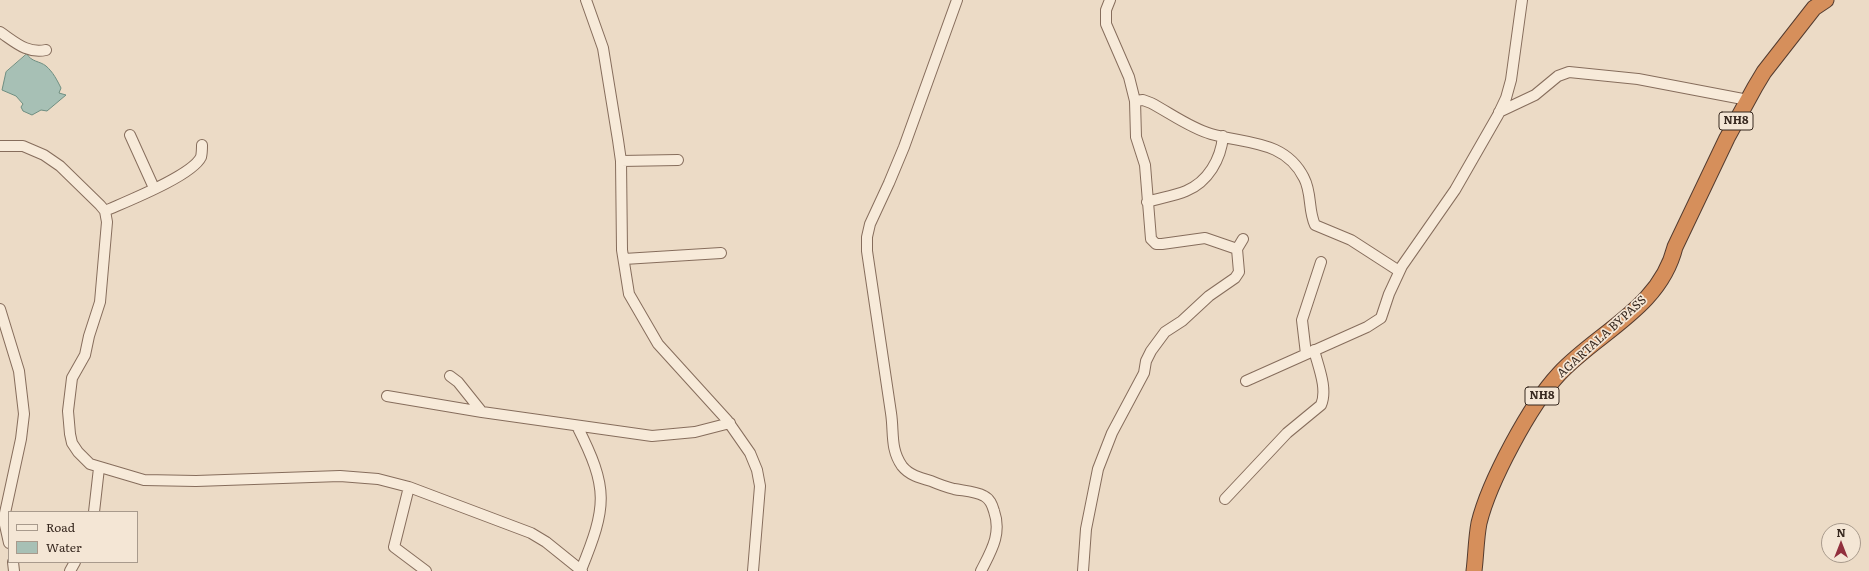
<!DOCTYPE html>
<style>
body{margin:0}
#map{position:relative;width:1869px;height:571px;overflow:hidden;background:#ecdbc6;font-family:Literata,serif}
canvas{display:block}
.legend{position:absolute;left:8px;top:511px;width:130px;height:52px;box-sizing:border-box;background:#f4e6d5;border:1px solid #a89a8c;margin:0;padding:5px 7px;list-style:none;font-size:12px;color:#37281f}
.legend li{display:flex;align-items:center;gap:8px;height:20px}
.legend b{width:20px;border:1px solid #a89a8c}
.north{position:absolute;left:1821px;top:523px;width:40px;height:40px;box-sizing:border-box;background:#f4e6d5;border:1px solid #a89a8c;border-radius:50%;rotate:0deg;font-size:11px;font-weight:700;line-height:16px;text-align:center;color:#37281f}
.north::after{content:'';display:block;margin:auto;width:14px;height:18px;background:#92303e;clip-path:polygon(50% 0,100% 100%,50% 72%,0 100%)}
</style>
<div id="map">
<canvas width="1869" height="571"></canvas>
<ul class="legend">
<li><b style="height:5px;background:#f7ead9"></b>Road</li>
<li><b style="height:11px;background:#a7c0b5"></b>Water</li>
</ul>
<div class="north">N</div>
</div>
<script>
const context = document.querySelector('canvas').getContext('2d');
context.lineJoin = 'round';
function paint(path, color) { context.fillStyle = color; context.fill(path, 'evenodd'); }
function stroke(path, color, width, dash) { context.strokeStyle = color; context.lineWidth = width; context.lineCap = dash ? 'butt' : 'round'; context.setLineDash(dash || []); context.stroke(path); }
function drawText(font, color, halo, rows, align = 'center') {
  context.font = font + ' Literata,serif'; context.lineWidth = 3.5; context.setLineDash([]); context.textBaseline = 'middle'; context.strokeStyle = halo; context.fillStyle = color; for (const [text, x, y, turn = 0] of rows) {
    context.save(); context.translate(x, y); context.rotate((+turn || 0) * Math.PI / 180); context.textAlign = isNaN(turn) ? turn : align; if (halo) context.strokeText(text, 0, 0); context.fillText(text, 0, 0); context.restore();
  }
}
const water = new Path2D(`
 M27,54C31,62 40,61 46,66C53,72 57,80 61,88L59,93L66,95L47,111L41,110L32,115L23,111L21,107L23,104L16,96L2,90L6,72Z`);
paint(water, '#a7c0b5');
stroke(water, '#6e8e81', 1);
const minor = new Path2D(`
 M586,0L603,48L618,140L621,161L622,250L629,294L658,344L727,420L750,453L757,470L760,486L753,571
 M957,0L904,147L889,183L870,224L867,237V251L891,413C894,432 890,449 902,466C909,475 920,478 931,481C938,484 946,487 954,489C964,491 975,491 984,496C990,499 992,504 994,511C1002,534 991,551 981,571
 M1110,0L1106,10V24L1129,77L1135,101L1136,137L1145,165L1151,239L1156,244H1162L1205,238L1237,249
 M0,32C15,42 27,54 46,50
 M1135,101L1143,100L1151,103C1170,113 1190,128 1211,134C1246,144 1285,140 1304,178C1312,193 1308,210 1315,225L1351,240L1399,271
 M1499,112L1535,95L1558,76L1569,72L1638,79L1748,100
 M130,135L154,188
 M0,146H23L44,155L60,166L100,205L105,211L107,222L100,302L89,336L85,355L72,378L68,411L70,434L72,443L78,452L90,464L144,480L196,481L340,476L378,479L409,487L531,533L546,542L582,571
 M621,161L678,160
 M1147,202C1160,198 1174,196 1186,191C1208,182 1221,159 1223,136
 M105,211C125,202 192,176 201,157C202,153 202,149 202,145
 M624,259L721,253
 M0,309L19,371L24,414L21,439L5,513V525L9,543
 M1306,354L1302,320L1321,262
 M450,376L458,382L482,412
 M1246,381L1367,327L1381,318L1389,294L1402,266L1455,190L1498,115L1506,98L1511,80L1522,0
 M387,396L482,412L652,436L695,432L730,423
 M577,426C609,489 607,506 581,570
 M409,487L394,547L426,571
 M1225,499L1287,433L1321,405C1328,389 1318,366 1314,350
 M94,512L99,468
 M13,562L14,571
 M70,571L75,562
 M1083,571L1086,529L1098,469L1112,433L1144,373L1146,361L1151,351L1165,332L1182,321L1209,296L1235,278L1239,272L1237,249L1243,239`);
const highway = new Path2D(`
 M1474,571C1476,555 1476,539 1479,523C1489,482 1530,405 1559,374C1598,332 1660,308 1675,247L1727,138L1755,87L1764,72L1814,8L1826,0`);
stroke(minor, '#866d5c', 12);
stroke(highway, '#543c30', 17);
stroke(minor, '#f7ead9', 10);
stroke(highway, '#d68f5b', 15);
for (const [x, y, w] of [
 [1736,121,34],
 [1542,396,34]
]) { const box = new Path2D(); box.roundRect(x - w / 2, y - 9, w, 18, 3); context.fillStyle = '#f4e6d5'; context.fill(box); stroke(box, '#37281f', 1); }
drawText('bold 11px', '#37281f', null, [
 ["NH8",1736,121],
 ["NH8",1542,396]
]);
drawText('12px', '#37281f', '#f4e6d5', [
 ["AGARTALA BYPASS",1602,337,-42]
]);
</script>
